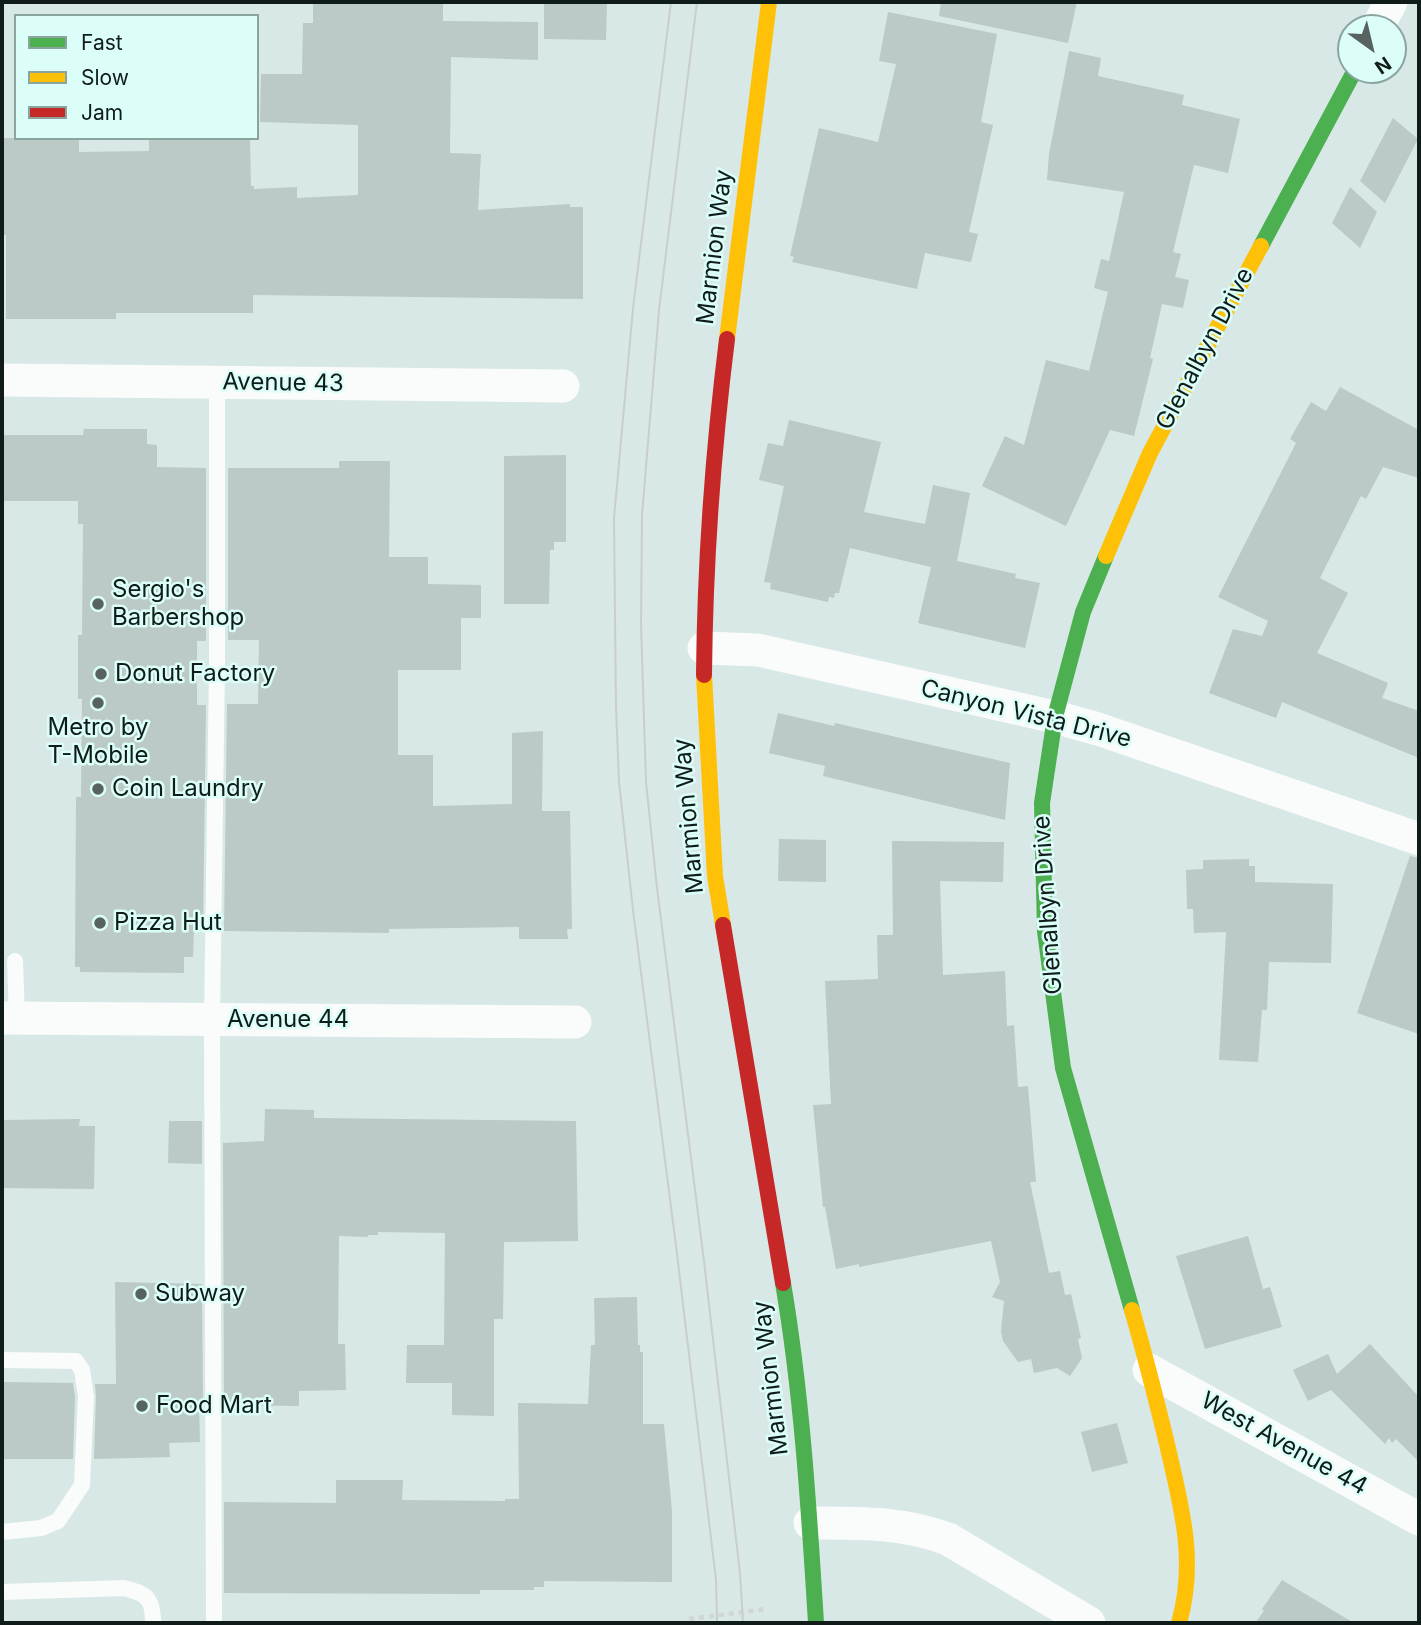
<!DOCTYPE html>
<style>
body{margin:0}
#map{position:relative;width:1421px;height:1625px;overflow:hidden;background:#d7e8e6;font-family:Inter,sans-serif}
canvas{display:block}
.frame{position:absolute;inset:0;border:4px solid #101c1a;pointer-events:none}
.legend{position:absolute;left:14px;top:14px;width:245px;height:126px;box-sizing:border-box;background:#dcfef8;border:2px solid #8aa49f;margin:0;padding:9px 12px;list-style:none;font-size:21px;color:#101c1a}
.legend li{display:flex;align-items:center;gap:14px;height:35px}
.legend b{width:35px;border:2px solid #8aa49f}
.north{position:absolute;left:1337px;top:14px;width:70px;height:70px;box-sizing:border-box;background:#dcfef8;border:2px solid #8aa49f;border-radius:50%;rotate:146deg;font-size:19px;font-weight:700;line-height:28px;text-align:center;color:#101c1a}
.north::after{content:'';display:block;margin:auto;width:24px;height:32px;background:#566361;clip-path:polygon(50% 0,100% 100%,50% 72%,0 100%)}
</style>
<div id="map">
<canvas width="1421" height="1625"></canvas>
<div class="frame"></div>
<ul class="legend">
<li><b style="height:9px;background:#4caf50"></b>Fast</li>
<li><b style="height:9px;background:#ffc107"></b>Slow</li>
<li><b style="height:9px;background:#c62828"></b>Jam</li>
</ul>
<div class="north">N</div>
</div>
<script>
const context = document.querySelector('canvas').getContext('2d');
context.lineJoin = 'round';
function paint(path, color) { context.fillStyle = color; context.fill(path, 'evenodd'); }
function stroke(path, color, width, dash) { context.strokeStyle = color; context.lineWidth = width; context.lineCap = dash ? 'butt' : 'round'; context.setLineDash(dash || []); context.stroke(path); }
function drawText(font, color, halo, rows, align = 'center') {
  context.font = font + ' Inter,sans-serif'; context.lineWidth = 5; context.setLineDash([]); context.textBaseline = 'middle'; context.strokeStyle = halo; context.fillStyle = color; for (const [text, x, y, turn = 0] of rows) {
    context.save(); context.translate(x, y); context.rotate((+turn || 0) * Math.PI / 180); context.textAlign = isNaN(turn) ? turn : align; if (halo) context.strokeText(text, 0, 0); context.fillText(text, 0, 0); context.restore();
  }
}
paint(new Path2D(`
 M313,2H443V21L538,22V60L451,57L450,153L481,154L478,210L570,204V207H583V299L253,295V313H116V319H6V235H2V138H79V152L149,151V138H250L251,186H254V189L297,187V198L358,195V125L260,122L261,74H302L303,23H313Z
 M544,2H607L606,40L544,39Z
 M941,2H1077L1068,43L939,16Z
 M888,12L997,34L981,122L993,125L969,232L978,234L971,262L925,253L917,289L792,262L794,257L790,256L819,128L878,142L896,64L879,61Z
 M1069,51L1101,58L1098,76L1184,95L1182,105L1240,119L1228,173L1194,165L1173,252L1181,254L1175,277L1189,280L1183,308L1162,304L1150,358L1153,359L1134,436L1110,430L1066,526L982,486L1005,436L1024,445L1046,360L1089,371L1108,292L1094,288L1101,259L1109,261L1124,192L1047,180L1049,154Z
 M1393,118L1418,139L1385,203L1360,181Z
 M1350,187L1377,212L1360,248L1332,223Z
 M1340,387L1419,430V478L1383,467L1366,499L1361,496L1320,578L1348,593L1317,653L1388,683L1382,698L1419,711V758L1282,702L1276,718L1209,693L1233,629L1262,636L1268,621L1218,597L1296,443L1290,439L1311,402L1326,411Z
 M789,420L881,442L864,512L925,524L933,485L970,493L957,561L1016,574L1015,578L1040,583L1025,648L918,623L931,567L850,548L839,593H835L834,598L829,597L828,602L770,589L771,583L764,582L784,486L759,480L768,443L783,446Z
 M84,429H147V444L157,445V467L206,468V641H197V705H206L203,930H194L193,957H184V973L80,972V967H75L76,797H81L82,699H78V635H82L83,524H78V501H2V435H83Z
 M566,455V542H554V550H550L549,604H504V456Z
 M339,461H390L389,557H428V584L481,585V618H461V670H398V755H433V806L512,804V733L543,731L542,811H570L572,929H567L568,939H519V927L389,929V933L224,931L227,704H258L259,640H228V468H339Z
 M778,713L834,726L835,723L1010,763L1005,820L823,776L825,766L769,753Z
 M779,839L826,840V882L778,881Z
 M892,841L1004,842L1003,882L940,881L943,975L1005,971L1007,1026L1014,1025L1018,1087L1028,1086L1036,1182H1030L1049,1273L1060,1271L1065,1295L1071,1294L1081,1338L1078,1339L1082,1358L1070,1376L1057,1368L1034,1373L1031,1359L1018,1362L1003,1341L1001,1331L1004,1301L992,1297L1000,1282L991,1241L859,1267V1264L836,1269L825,1207H823L813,1105L831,1104L825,981L878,979L877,935H893Z
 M1410,856L1419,858V1034L1357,1013Z
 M1249,859V866H1255V882L1333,884L1331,963L1269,962L1267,1010H1262L1258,1062L1219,1060L1226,932L1194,933L1193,909H1187L1186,870L1203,869V860Z
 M265,1109L314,1110V1118L576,1121L578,1241L504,1242L503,1319H494V1416L452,1415V1383H406L407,1345H444L445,1233L378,1232V1235H368V1237L339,1236L338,1344H345L346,1390L299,1391V1406L224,1405L223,1143L264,1141Z
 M80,1119L79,1126H95L94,1189L2,1188V1120Z
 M169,1121H202V1164L168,1163Z
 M1248,1236L1263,1289L1270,1287L1282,1327L1205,1349L1176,1256Z
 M115,1282L202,1284L203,1405H199L200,1442L169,1443L170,1457L94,1459L96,1396L95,1384H116Z
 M637,1297L638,1345H640V1352H643V1424H664L672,1511V1582L544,1581V1587H534V1590H480V1594L224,1593V1502L336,1503V1480H403L402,1500L505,1501V1499H519L518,1403L588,1404L591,1345H595L594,1298Z
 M1370,1344L1419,1397V1462L1396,1439L1392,1443L1389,1438L1385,1444L1331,1390L1308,1401L1293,1370L1328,1354L1337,1374Z
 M2,1382L73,1383L75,1397L73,1459H2Z
 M1117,1423L1128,1463L1092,1472L1081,1432Z
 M1282,1580L1354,1623H1255L1264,1611L1262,1609Z`), '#bbc9c7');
stroke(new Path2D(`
 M689,1619L766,1609`), '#d0d5d5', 4.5, [5, 5]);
stroke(new Path2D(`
 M15,961L17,1017
 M2,1360L76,1361L82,1370L86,1396L82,1485L58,1521L41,1528L2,1532
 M2,1592L124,1588C147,1594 153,1598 153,1623
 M214,1623L212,1019L217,666V383`), '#f9fcfb', 16);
stroke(new Path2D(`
 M1377,28L1391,2
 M2,380L563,386
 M704,648L758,650L1055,717L1098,729L1419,839
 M2,1018L575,1022
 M1149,1370L1419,1519
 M810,1523C860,1523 901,1522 948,1539L1089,1623`), '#f9fcfb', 33);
stroke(new Path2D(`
 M1261,246L1355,70
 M1106,556L1083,612L1055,717L1042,803L1045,931L1063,1068L1132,1310
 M783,1283C802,1395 809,1510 816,1623`), '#4caf50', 16);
stroke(new Path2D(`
 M727,339L769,2
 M1106,556L1150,453L1261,246
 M704,675L715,876L723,925
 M1132,1310C1145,1355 1156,1399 1167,1444C1181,1506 1197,1560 1179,1623`), '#ffc107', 16);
stroke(new Path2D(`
 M704,675C705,562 713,451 727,339
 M723,925L783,1283`), '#c62828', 16);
stroke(new Path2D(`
 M671,2L633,308L614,518L616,708L619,782L633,910L677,1254L716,1580L717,1623
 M697,2L659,310L642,515L641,625L646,782L657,888L704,1261L740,1573L743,1623`), '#c9cecd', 2);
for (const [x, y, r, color] of [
 [98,604,7,"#566361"],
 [101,674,7,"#566361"],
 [98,703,7,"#566361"],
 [98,789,7,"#566361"],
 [100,923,7,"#566361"],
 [141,1294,7,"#566361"],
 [142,1406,7,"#566361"]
]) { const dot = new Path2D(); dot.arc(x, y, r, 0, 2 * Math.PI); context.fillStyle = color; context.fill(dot); stroke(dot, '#dcfef8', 2.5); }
drawText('24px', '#101c1a', '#dcfef8', [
 ["Marmion Way",715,247,-83],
 ["Glenalbyn Drive",1205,349,-62],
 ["Avenue 43",283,383,1],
 ["Canyon Vista Drive",1026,714,14],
 ["Marmion Way",689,816,-95],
 ["Glenalbyn Drive",1048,905,-94],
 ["Avenue 44",288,1020],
 ["Marmion Way",771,1378,-97],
 ["West Avenue 44",1284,1444,29]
]);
drawText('24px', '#101c1a', '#dcfef8', [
 ["Sergio's",112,590],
 ["Barbershop",112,618],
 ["Donut Factory",115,674],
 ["Metro by",98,728,"center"],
 ["T-Mobile",98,756,"center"],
 ["Coin Laundry",112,789],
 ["Pizza Hut",114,923],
 ["Subway",155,1294],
 ["Food Mart",156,1406]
], 'left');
</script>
